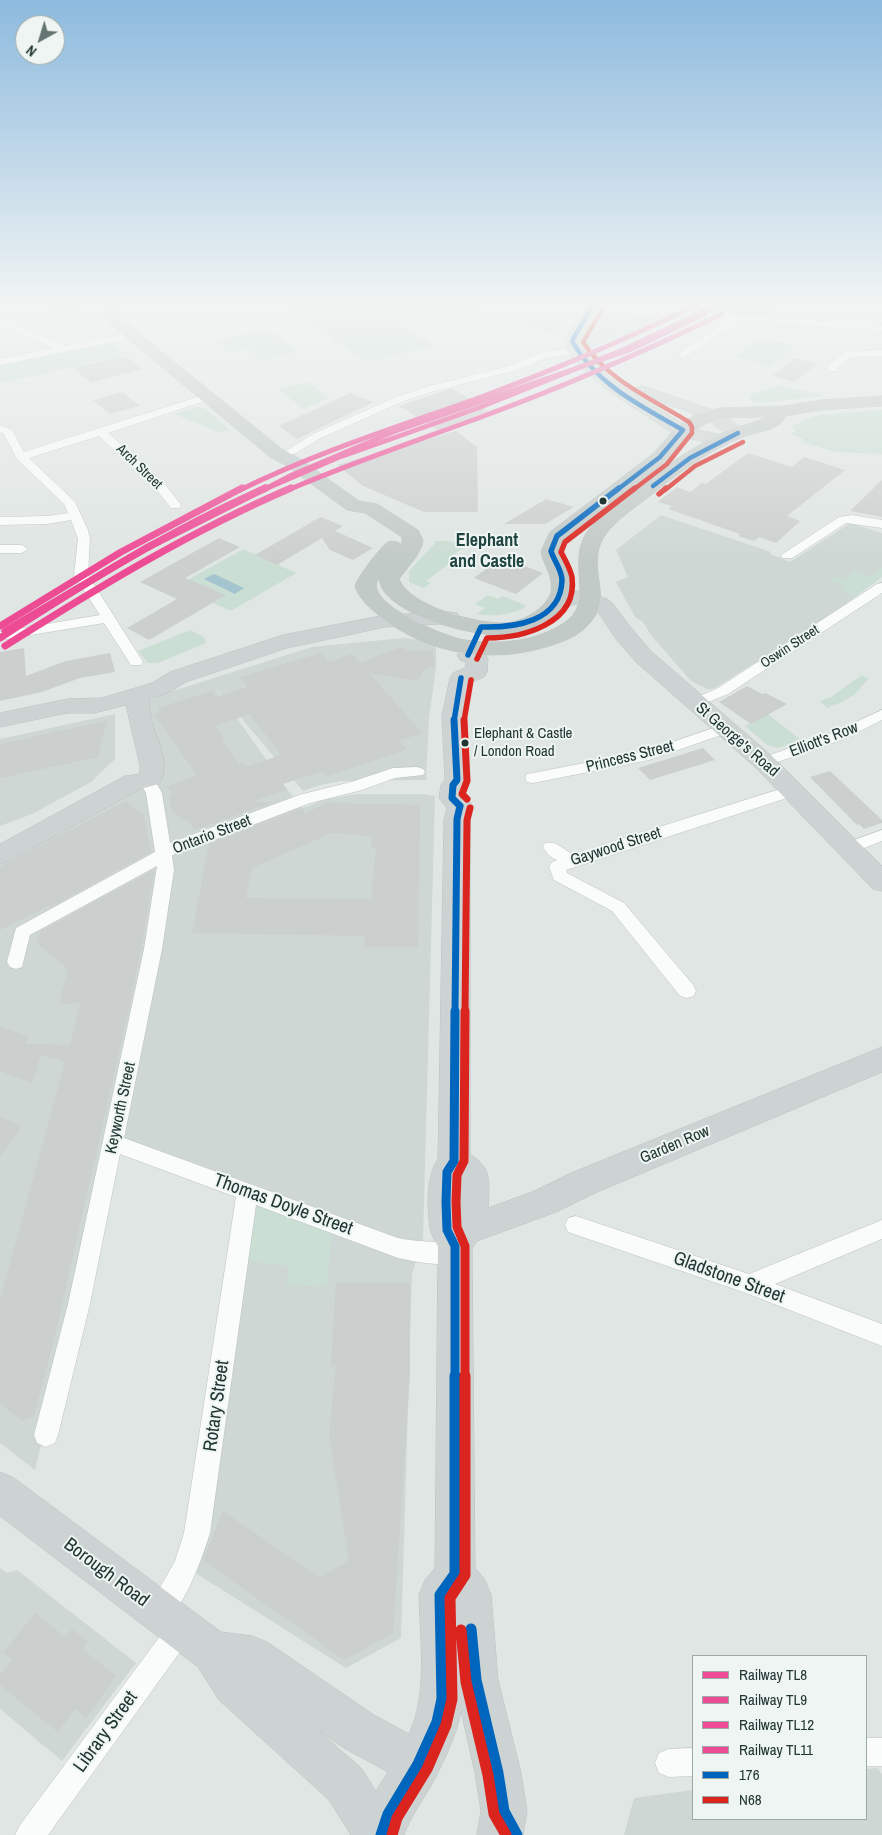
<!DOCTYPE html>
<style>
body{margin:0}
#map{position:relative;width:882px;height:1835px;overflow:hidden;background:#e0e6e4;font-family:"Archivo Narrow",sans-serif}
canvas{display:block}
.legend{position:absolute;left:692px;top:1655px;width:175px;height:165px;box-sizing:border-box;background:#eef5f2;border:1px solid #9ca9a6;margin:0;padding:6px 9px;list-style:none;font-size:15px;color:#213633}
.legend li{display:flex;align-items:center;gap:10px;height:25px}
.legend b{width:25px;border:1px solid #9ca9a6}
.north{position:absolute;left:15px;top:15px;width:50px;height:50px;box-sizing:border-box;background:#eef5f2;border:1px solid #9ca9a6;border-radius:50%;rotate:219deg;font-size:14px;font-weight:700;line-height:20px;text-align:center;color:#213633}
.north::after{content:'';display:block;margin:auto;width:18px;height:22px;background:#647471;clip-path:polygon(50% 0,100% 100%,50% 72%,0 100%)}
</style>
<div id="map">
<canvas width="882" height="1835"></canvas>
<ul class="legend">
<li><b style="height:6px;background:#ee4b95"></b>Railway TL8</li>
<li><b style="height:6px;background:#ee4b95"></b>Railway TL9</li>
<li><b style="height:6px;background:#ee4b95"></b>Railway TL12</li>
<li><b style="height:6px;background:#ee4b95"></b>Railway TL11</li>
<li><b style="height:6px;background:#0065bd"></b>176</li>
<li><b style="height:6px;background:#dc241f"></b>N68</li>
</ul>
<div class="north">N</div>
</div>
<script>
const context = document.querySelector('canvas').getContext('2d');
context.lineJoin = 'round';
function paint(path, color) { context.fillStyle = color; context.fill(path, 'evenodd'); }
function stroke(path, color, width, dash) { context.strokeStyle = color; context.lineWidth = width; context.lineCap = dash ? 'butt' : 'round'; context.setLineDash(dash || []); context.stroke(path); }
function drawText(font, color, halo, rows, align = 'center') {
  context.font = font + ' "Archivo Narrow",sans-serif'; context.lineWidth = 4; context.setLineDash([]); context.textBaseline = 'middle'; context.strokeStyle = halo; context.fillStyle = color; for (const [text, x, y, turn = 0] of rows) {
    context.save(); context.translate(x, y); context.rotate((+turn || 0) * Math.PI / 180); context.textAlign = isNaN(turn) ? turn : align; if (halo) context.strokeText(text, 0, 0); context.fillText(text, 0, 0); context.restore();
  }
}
paint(new Path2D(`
 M732,305H775L772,315L764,317L731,314Z
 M606,311L664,317L650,325L590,348L585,343Z
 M661,515L771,552L770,554L790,562L850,523L882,533V577L818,624L713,689H707L691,681L651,635L643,622L635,617L616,582L628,577L616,550Z
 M403,638L421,640L436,645V667L429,718L426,780L341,781L320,785L303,791L214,686L290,793L303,808L323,800L357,794H423L435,796L423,1238L412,1274L401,1638L346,1668L186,1567L247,1191L113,1143L35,1470L0,1443V862L146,780L149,701L154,697L312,647Z
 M115,714V759L91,782L32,814L0,826V739Z
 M0,1568L7,1573L17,1570L136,1663L62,1761L0,1709Z
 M877,1768L882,1774V1835H624L634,1798L693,1790V1819H866V1769Z`), '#ced7d4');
paint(new Path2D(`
 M40,305H78L101,322L87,327Z
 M283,305H444L495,311L549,312L565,318L557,333L499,320L411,317L404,326L434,346L367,362Z
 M267,329L298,351L262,360L247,349L230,353L214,341Z
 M763,338L797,347L769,367L734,357Z
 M109,342L125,355L1,383L0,381V365Z
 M306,382L329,398L304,409L278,389Z
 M778,385L824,396L762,403L754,402L749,399L750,395Z
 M197,407L206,409L229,429L220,433L174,414Z
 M882,410V454L836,452L802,442L803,439L791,434L796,431L791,426L818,415Z
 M434,541H449L465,547L450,557L456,559L426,581L431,583L424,588L409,582V571L435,543Z
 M244,549L296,573L231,611L213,603L225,595L202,585L196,588L176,586Z
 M882,568V577L855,596L841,591L845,587L829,581L833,577L848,579L854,571L870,577Z
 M488,595L498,599L503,596L527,606C512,615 494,617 477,614L485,608L475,604Z
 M190,630L204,637L206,643L158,663H148L138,651Z
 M862,675L869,679C864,683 862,686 858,691C851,699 837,704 827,708L820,701L831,697Z
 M768,714L801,740L778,748L767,745L745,726Z
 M252,1207L281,1210L332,1230L327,1287L286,1285L289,1266L245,1261Z`), '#cbded3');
paint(new Path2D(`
 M214,574L244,588L235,594L204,579Z`), '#a4c4d0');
paint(new Path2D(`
 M711,305H750L737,313L711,311Z
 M120,357L122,358L127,357L142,369L91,383L73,368Z
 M795,358L818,364L794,382L772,376Z
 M452,388L489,411L438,430L399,406Z
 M123,392L140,406L110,414L93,400Z
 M350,393L374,402L297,439L279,426Z
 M456,431L477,447L478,512H424L363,486L337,465Z
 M748,453L792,467L804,457L845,470L787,516L800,521L776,543L759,537L754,541L738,536L740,534L668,509L672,506L658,502L677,487L690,492L702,483L706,484Z
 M882,480V517L850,511Z
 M546,499L574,507L545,524H504Z
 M321,517L343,526L335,531L373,548L353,560L330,550L322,538L277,565L255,555L312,522L311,520L313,521Z
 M219,538L240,547L185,578L226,595L149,640L127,628L177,599L140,582Z
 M502,557L516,563L543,573L516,594L474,578Z
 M401,647L409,651L433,650L434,666L424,670L420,678L415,681L369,673L422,733L399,741L407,750L327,776L322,771L283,784L287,790L251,802H274L195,830L189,822L174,813L170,807V795L173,794L167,786L197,775L154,714L160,712L158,708L211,691L216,697L248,687L240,677L321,653L329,662L352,654L360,663ZM250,714L281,755L246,767L242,762L239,764L222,741L225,739L215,726Z
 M24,648L26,676L66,661L110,653L115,672L80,678L42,692L0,701V652Z
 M747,686L762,694L765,693L787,704L751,724L719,702Z
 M107,721L98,757L0,778V744Z
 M703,748L715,760L650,780L638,768Z
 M830,771L882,820V823L864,829L859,824L857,825L810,777Z
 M126,801L144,816L151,852L49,908L50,905L0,930V867Z
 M328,803L420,805L418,947H364L365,936L192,933L209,844L301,808L305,813ZM332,833L372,836L371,848H376L371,899L246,898L252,868Z
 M154,870L143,940L129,1009L53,1344L34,1416L23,1421L0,1404V1300L65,1062L41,1055L32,1083L0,1071V1026L28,1036L26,1044L70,1045L80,1003L59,1004L68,969L37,943L41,931Z
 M0,1117L20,1125L17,1134L0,1156Z
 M336,1283H410V1374L393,1633L344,1660L203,1560L223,1511L320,1578L349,1560L329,1435L336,1365H331Z
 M35,1613L65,1637L72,1629L88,1641L82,1649L116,1676L86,1718L75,1709L58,1732L0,1685V1675L12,1660L3,1653Z`), '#cbcfce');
const minor = new Path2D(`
 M591,305L882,325V331L737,321L734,325L684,358L680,357V353L728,320L588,310V306Z
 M0,318L65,346L133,332L138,335L133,338L0,365V359L54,348L0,325Z
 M575,348L579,349V353L550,357L513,371L438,390L404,401L321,438L294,454H286L284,452L313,434L396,397L430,386L505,367L544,352Z
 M882,350V356L851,357L838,367V371H830L828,366L845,352Z
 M207,394L212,397L211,399L108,433L164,483L181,505L179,508H171L156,489L99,436L29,458L75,502L88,530L90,539L88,575L143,662L141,665H131L104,623L0,640V632L100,615L74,575L78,539L71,520L47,524L0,525V517L47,516L68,513L64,504L17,459L4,434L0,432V425L12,430L24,452Z
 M852,515L882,520V528L846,523L792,558H782L781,555L839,517Z
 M0,545H22L28,549L22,553H0Z
 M882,583V593L728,694L696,707L691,706L689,703L691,700L718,688L877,584Z
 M882,710V720L844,739L769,765H759L756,762L759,759L834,732Z
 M725,724L730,726L733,729L730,732L649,760L533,783L527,782L525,778L527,774L533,773L646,751Z
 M417,767L423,769L425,772L423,775L395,778L362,790L310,803L198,846L177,852L172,856L174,870L162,949L124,1138L398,1238C419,1243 443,1240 463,1247L466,1254L463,1261C445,1268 417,1262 398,1258L256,1205L210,1533C202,1558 183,1615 159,1625L150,1621L146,1612L175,1561L184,1533L236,1197L120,1154L90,1304L58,1435L55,1443L46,1447L37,1443L34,1435L68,1304L144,949L157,866L30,935L22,967L16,969L10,967L7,962L16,928L155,852L146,793L139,781L141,777H153L162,793L170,843L299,795L351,782L393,768Z
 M793,785L799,786L801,790L799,794L566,870L567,873L624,903L694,986L696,991L694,996L687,998L680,996L612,911L554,880L549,867L551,863L557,860C550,858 547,853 543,847L545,843C557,840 563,850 573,854Z
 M882,830V841L849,854L843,852L841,848L843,844Z
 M576,1216L749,1274L882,1220V1239L775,1284L882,1324V1346L746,1293L568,1232L565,1225L568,1218Z
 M181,1616L190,1620L194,1629L190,1638L48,1835H15L20,1825L172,1620Z
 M866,1738H882V1766H866Z
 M693,1748V1776L669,1777L659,1773L655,1763L659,1753L669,1749Z`);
const primary = new Path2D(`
 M586,305H600L580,341C589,366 615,380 637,394L635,391L637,387L643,386L716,411L740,426L743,430L740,434C726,437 717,426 705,419C685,409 660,403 639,395L683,424L699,430L728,436L731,440L728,444L722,445L687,438L671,432L616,396L578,366L568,352L564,341Z
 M575,591L590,593L607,599L613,604L632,629L652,652L773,757L882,866V891L873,889L755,767L636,662L616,639L598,612L593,607L581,603L557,608L550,606L547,602L550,598Z
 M449,612L457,613L460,618L457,623L385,627L287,648L186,682L168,693L150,698C144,726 176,758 159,784L140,789L9,861L0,864V844L125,776L140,774V766L126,705L94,713H67L0,727V713L67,699L102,698L152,683L170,672L283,635L385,615Z
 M468,648L485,654L488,659L487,672L484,677L472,682L466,716L469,780L465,786V796L473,806L470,819V1154C493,1169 489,1183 488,1208L532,1192L571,1173L882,1047V1072L595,1193L556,1212L477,1241L472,1249L475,1568L485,1580L491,1595L498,1680L521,1773L527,1811L523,1835H477L481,1811L475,1773L461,1711C457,1734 445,1759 434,1780C424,1799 411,1815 404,1835H351L329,1800L219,1700L198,1667L0,1516V1472L14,1478L221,1632L252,1636L267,1642L374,1715L409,1734C428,1693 420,1640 419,1595L425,1580L435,1568L438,1246C435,1241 431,1234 430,1228C427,1207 426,1176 438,1159L444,819L447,808L439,798L441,785L445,779L442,716L450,678L453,673L465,668L466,662L460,660L457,655L460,650ZM314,1727L342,1747L388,1772L376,1791L361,1768Z`);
const trunk = new Path2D(`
 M111,306L116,307L118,310V316L282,449L299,458L359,501L377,504L418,530L423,540L422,546L416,557L399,579C410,607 478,624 505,623C522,622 546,609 551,592C554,575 543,566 541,551L550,532L654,453L677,426L695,415L720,408L784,406L822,400L882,396V406L822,410L785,416C782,430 755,432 743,437C709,450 679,473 651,495C634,509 608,524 600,545C589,574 615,600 586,627C576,637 562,642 549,646C492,664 429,655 381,617C371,609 359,599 355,586C358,577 380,547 388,542C393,540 399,542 402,545V537L365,513L347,510L287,466L270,457L105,320L102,317L106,307ZM766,417C753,424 738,426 724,432C686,450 653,475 620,502C609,511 595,520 587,532C566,563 596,602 564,623C535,642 499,645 465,640C447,638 360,602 379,578C381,614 477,638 507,635C526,634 546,626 559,613C591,580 551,566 565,540L666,461L689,434L707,423L721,418Z`);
stroke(minor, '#bdc3c1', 1);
stroke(primary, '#bbc3c1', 1);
stroke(trunk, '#bbc3c1', 1);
paint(minor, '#fafbfb');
paint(primary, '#ccd3d2');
paint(trunk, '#c2cac8');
stroke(new Path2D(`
 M593,305L572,341C597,385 641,406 683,430L660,457L617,490
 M653,486L690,458L738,433`), '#0065bd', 4.5);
stroke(new Path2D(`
 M468,655L481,627C514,628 561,622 562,580C562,570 554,561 551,551L557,536L619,488
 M454,721L461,678`), '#0065bd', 5.5);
stroke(new Path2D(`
 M454,720L457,780L453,785L452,798L460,806
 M455,1012L457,819L460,806`), '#0065bd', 7);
stroke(new Path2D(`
 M455,1377V1246L447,1230L446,1202L447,1172L454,1161L455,1011`), '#0065bd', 9);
stroke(new Path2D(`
 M471,1629L476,1680L498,1773L504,1811L517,1835
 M381,1835L388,1814L418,1764L437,1722L442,1699L440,1595L455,1574V1376`), '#0065bd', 11);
stroke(new Path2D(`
 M602,310L583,342C607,380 652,399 689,422L692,427V433L667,464L633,490
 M665,490L695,466L743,442`), '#dc241f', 4.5);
stroke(new Path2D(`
 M659,494L666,488
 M477,659L487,638C522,638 578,624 572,577C570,568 565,560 561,552L565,542L635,488
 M464,721L471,680`), '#dc241f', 5.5);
stroke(new Path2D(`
 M464,720L467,781L462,794L467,799
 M465,1012L467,820L470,808`), '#dc241f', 7);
stroke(new Path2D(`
 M465,1377V1246L457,1227L456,1202L457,1175L464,1161L465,1011`), '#dc241f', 9);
stroke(new Path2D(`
 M461,1630L466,1682L488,1775L494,1814L506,1835
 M392,1835L397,1818L427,1769L446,1725L452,1699L450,1598L465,1575V1376`), '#dc241f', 11);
stroke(new Path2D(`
 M263,490L337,458L478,408L623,350L717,305`), '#ee4b95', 5);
stroke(new Path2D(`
 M0,638C85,583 172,529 266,488`), '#ee4b95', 7);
stroke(new Path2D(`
 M263,490L292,475L393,432L629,350L705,314`), '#ee4b95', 5);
stroke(new Path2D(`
 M5,631L146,548L265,488`), '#ee4b95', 7);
stroke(new Path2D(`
 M288,490C351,463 416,441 481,417C563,387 643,352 722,314`), '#ee4b95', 5);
stroke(new Path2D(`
 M5,646C97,588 191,531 291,488`), '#ee4b95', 7);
stroke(new Path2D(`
 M240,490C315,453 394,428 473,400C549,372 623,341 696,305`), '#ee4b95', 5);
stroke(new Path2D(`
 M0,626L121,552L242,488`), '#ee4b95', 7);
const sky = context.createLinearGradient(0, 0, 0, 562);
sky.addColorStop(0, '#8dbade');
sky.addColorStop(0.54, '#f1f4f3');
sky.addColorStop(1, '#f1f4f300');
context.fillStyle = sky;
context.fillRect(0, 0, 882, 562);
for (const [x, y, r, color] of [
 [603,501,4.5,"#213633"],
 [465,743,4.5,"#213633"]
]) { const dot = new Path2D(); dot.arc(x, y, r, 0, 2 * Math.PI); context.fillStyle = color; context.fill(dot); stroke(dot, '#eef5f2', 2); }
drawText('14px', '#213633', '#eef5f2', [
 ["Arch Street",139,467,44],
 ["Oswin Street",790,647,-33]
]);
drawText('15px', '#213633', '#eef5f2', [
 ["Elephant & Castle",474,734],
 ["/ London Road",474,752]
], 'left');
drawText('16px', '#213633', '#eef5f2', [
 ["St George's Road",737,740,41],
 ["Elliott's Row",824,740,-21],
 ["Princess Street",630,757,-14],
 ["Ontario Street",212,835,-21],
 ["Gaywood Street",616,847,-18],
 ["Keyworth Street",121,1108,-78],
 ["Garden Row",675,1145,-23]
]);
drawText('bold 18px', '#204541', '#eef5f2', [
 ["Elephant",487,541],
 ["and Castle",487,562]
]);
drawText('19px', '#213633', '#eef5f2', [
 ["Thomas Doyle Street",283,1205,20],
 ["Gladstone Street",729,1278,20],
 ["Rotary Street",217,1406,-82],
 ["Borough Road",106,1573,37],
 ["Library Street",106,1732,-54]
]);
</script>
